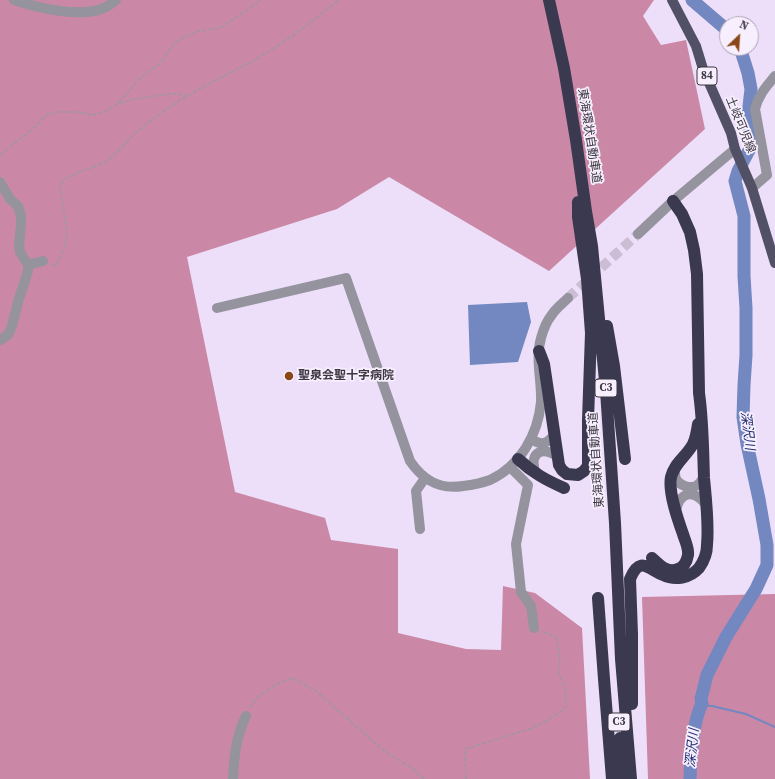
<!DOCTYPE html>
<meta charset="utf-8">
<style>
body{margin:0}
#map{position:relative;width:775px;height:779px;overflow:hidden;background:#eddff9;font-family:"Source Serif 4",serif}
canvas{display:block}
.north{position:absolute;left:719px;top:16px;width:40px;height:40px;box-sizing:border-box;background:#f7effe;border:1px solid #ada5b2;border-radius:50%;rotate:25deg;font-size:11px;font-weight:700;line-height:16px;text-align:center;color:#3d3741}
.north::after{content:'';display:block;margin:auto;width:14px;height:18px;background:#8a4717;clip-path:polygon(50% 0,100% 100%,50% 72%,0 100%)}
</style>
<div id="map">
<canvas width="775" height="779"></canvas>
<div class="north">N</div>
</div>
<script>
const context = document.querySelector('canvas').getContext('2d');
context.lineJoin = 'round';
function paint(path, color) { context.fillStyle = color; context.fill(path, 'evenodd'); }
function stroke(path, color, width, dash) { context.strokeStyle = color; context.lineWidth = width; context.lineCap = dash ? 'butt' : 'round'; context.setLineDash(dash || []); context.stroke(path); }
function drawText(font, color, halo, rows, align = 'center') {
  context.font = font + ' "Source Serif 4","Noto Sans JP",serif'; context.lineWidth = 3.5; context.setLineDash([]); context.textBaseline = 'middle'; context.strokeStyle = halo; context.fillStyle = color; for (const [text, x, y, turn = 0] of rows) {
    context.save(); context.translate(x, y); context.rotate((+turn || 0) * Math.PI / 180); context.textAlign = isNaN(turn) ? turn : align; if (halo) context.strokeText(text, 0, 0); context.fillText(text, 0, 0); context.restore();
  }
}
paint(new Path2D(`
 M0,0H654L643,16L661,45L686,40L705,129L549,271L389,177L337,209L187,257L235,492L325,518L331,540L398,549V633L466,649L501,650L503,586L535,593L582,628L590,779H0Z
 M775,594V779H648L642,597Z`), '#ca88a6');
paint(new Path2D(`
 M527,302L531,322L518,362L470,365L468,305Z`), '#7387c0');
stroke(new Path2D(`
 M700,705L712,706L746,714L775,727`), '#7387c0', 2);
stroke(new Path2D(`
 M692,0L727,30
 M690,779C690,758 693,722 702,703L701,699L707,675L726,637L756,589L767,565V545L759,499L747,444L743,417L744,385L746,355V308L744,276V216L735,181L738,171L753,143L747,124L751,89L748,73L742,54L740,48`), '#7387c0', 13);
stroke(new Path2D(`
 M568,298L638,234`), '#cabdd4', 10, [10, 5]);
stroke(new Path2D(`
 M118,103L129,91L141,77L158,65L165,57L174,43L184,37L198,31L220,28L261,0
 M0,155L36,126L46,115L57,112H77L92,115L105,112L117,104L135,99L169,94H180L186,96
 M52,264L56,266L65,245L67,233L60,186L63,180L79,172L104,163L116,153L134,134L153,119L183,98L233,71L257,59L294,35L339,0
 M250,708C257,694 278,682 292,678L316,691L383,750L412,768L424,779
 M466,779L465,755V749L533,728L546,721L562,711L566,706V691L558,672L560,658L556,637L541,631`), '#9f95a7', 1.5, [4, 2]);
stroke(new Path2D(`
 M14,0C38,8 83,19 106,7C110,5 113,2 116,0
 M0,182L10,199L18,206L21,216V224L19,245L20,252L28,265V271L18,302L12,326L8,335L0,340
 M752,188L767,175L755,109C759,94 766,87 775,76
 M638,234L673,201L735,149
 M28,265L43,261
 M217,308L346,278L410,461C423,480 439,490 463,486C472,485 482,483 490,480C520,466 538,435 541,402C542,381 535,359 541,338C543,331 546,322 551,316C555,309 562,304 568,298
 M531,439C542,446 547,444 554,435
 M510,467L528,485L516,544L521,592L531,606L534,628
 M674,469C675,472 675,476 676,479C679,485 689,489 696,486C700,484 702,480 704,476
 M536,474C529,455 539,445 557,456
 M676,510C681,490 695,490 706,505
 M420,529L416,491L425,478
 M233,779C234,757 236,736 246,716`), '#94939e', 10);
stroke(new Path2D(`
 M672,0L696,46L703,69L731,133L735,149L752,188L775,263`), '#525064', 10);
stroke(new Path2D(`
 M549,0L564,68L576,140L586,211L592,246L606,391L615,523L621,659L631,779
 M607,326L614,366L625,459
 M539,351L544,364L559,465L562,470L567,474L578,475L584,471L588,466V420L591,333L587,279L578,217V202
 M518,459C533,473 546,480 564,488
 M652,558C659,564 667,574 678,569C684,567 687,561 688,555C689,548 685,541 683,534C678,520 668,492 671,477C675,462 686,457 693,444C696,438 697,431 698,424
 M598,598L604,679L612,779
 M632,704V634L630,579C640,555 648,569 663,575C675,581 690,578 699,568C704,561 707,553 707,545C709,523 706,500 704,478C703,449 703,421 699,393L697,274L694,250L690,232L682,214L673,201
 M620,738L622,779`), '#3b394f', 12);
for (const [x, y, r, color] of [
 [289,376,5,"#8a4717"]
]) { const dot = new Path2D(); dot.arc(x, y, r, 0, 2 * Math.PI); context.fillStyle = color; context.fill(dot); stroke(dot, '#f7effe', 1.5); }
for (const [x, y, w] of [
 [707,76,20],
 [606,388,22],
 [619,722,22]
]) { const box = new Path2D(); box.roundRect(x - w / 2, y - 9, w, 18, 3); context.fillStyle = '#f7effe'; context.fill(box); stroke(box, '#3d3741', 1); }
drawText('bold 11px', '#3d3741', null, [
 ["84",707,76],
 ["C3",606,388],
 ["C3",619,722]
]);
drawText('12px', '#3d3741', '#f7effe', [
 ["土岐可児線",740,125,68],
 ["東海環状自動車道",589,136,81],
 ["東海環状自動車道",597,460,-94]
]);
drawText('bold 12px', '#3d3741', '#f7effe', [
 ["聖泉会聖十字病院",298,376]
], 'left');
drawText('italic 13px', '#1d2d71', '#f7effe', [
 ["深沢川",747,431,83],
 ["深沢川",693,748,-84]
]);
</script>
